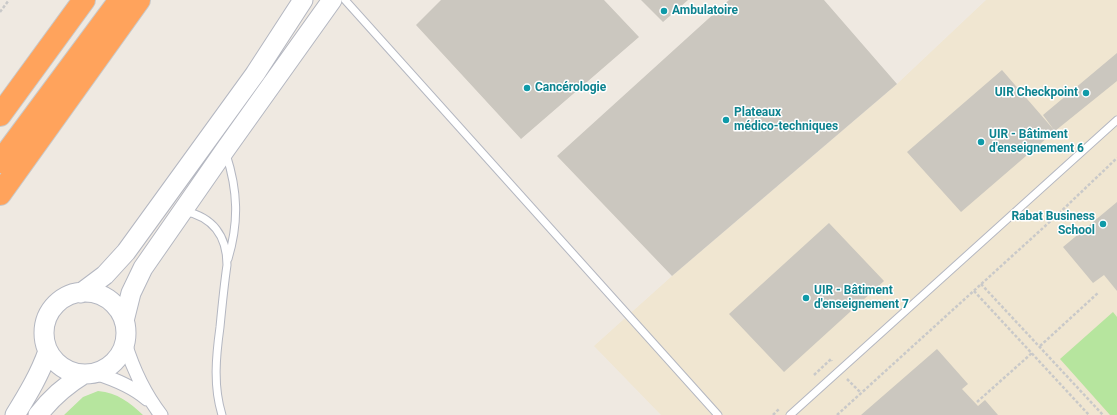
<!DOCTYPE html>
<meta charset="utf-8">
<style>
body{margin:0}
canvas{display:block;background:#efe9e1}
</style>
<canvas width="1117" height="415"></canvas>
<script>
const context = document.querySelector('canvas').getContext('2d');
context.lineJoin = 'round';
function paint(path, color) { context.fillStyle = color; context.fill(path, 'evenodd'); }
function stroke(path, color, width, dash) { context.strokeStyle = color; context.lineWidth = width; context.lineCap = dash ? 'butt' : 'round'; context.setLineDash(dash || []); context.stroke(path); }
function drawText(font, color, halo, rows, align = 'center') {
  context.font = font + ' Roboto,sans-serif'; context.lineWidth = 3; context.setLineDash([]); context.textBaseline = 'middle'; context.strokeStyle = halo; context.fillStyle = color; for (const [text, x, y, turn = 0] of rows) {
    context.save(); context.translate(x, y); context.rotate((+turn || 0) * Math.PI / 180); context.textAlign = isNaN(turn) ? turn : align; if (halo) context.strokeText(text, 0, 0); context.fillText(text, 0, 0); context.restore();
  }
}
paint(new Path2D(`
 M986,0H1117V415H661L594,346L672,276L897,84Z`), '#f0e6d1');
paint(new Path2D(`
 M1113,312L1117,317V415H1110L1060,359Z
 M98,391C118,393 129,402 143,415H64L83,397Z`), '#b6e59e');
paint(new Path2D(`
 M441,0H604L639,37L521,139L416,25Z
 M641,0H688L663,22Z
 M729,0H824L897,84L672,276L557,156Z
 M1117,53V81L1055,131L961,212L907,152L1002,70L1054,130L1043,115Z
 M1117,202V291L1104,275L1093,283L1063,247Z
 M829,223L884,281L784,372L729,314Z
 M937,349L968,384L962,389L978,406L985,400L998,415H861Z`), '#cbc7bf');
const lane = new Path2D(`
 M345,0L718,415
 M226,154C238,191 239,222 228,259
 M184,211C213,217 227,236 227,265C224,286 222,306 220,327C216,356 213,386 222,415
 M790,415L1117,120`);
const street = new Path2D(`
 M125,343C133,369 144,393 161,415
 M95,373C114,379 132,386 147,399`);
const secondary = new Path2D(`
 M44 333a41 41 0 1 1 82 0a41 41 0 1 1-82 0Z
 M81,293L105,275L126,252L255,74L303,0
 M124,321L131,293L143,268L225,150L332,0
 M15,415C28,394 40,374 48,351
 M38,415C51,398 66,385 84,374`);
const highway = new Path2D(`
 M0,115L84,0
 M0,162L120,0
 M0,194L139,0`);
stroke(lane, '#b4b7c1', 9);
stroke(street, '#b4b7c1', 15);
stroke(secondary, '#b4b7c1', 21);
stroke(highway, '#c9c9c9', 24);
stroke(new Path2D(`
 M0,12L9,0
 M981,284L1103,415
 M974,291L1089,415
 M1040,346L1099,292
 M814,375L831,359L832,361
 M847,379L861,393
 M977,402L1032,353
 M773,415L780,408
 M837,415L1054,218L1117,158`), '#c9c9c9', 2.5, [3, 2]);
stroke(lane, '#fff', 7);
stroke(street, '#fff', 13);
stroke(secondary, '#fff', 19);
stroke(highway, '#ffa35c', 22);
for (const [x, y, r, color] of [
 [664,11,4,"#0f9aa8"],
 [527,88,4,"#0f9aa8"],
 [1086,93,4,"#0f9aa8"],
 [726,120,4,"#0f9aa8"],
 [981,142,4,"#0f9aa8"],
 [1103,224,4,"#0f9aa8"],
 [806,298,4,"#0f9aa8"]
]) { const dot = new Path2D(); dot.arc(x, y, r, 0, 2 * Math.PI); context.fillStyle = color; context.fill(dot); stroke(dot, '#fff', 1.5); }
drawText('bold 12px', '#0d838f', '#fff', [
 ["Ambulatoire",672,11],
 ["Cancérologie",535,88],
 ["UIR Checkpoint",1078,93,"right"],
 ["Plateaux",734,113],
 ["médico-techniques",734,127],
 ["UIR - Bâtiment",989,135],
 ["d'enseignement 6",989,149],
 ["Rabat Business",1095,217,"right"],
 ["School",1095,231,"right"],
 ["UIR - Bâtiment",814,291],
 ["d'enseignement 7",814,305]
], 'left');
</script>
